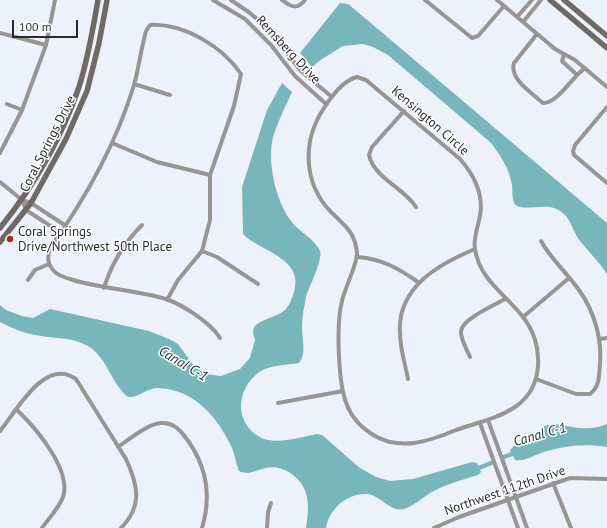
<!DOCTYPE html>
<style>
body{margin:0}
#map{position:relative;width:607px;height:528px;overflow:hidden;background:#ecf1fa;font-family:"PT Sans",sans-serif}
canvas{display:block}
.scale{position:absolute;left:12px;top:20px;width:66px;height:18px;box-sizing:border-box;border:2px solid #2a2b2f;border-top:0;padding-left:5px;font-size:12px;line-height:14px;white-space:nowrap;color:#2a2b2f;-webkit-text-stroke:3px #fff;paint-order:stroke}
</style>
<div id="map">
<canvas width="607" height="528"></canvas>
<div class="scale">100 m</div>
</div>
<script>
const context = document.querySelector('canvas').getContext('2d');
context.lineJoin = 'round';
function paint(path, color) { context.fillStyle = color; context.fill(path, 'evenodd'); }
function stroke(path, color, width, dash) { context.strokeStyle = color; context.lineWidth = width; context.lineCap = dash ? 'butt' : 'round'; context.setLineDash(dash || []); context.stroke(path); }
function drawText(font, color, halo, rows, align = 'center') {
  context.font = font + ' "PT Sans",sans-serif'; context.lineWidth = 3; context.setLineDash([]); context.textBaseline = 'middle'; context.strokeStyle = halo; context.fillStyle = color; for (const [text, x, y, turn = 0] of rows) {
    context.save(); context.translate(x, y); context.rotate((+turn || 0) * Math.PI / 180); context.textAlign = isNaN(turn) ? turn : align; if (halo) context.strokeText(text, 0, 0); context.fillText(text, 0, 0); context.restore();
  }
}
paint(new Path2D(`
 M340,3L348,4L359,13L607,223V274C599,262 589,252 580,241C571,229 571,214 554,208C544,204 521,211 516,205C511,201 513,191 512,185C509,168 500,154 490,142L388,55L373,47L363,44L343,46L322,59L312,67L300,53Z
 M282,83L292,92C286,105 279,119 274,134C266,158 275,200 291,221C298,231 315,239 320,251C323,260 309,287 306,297C304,307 302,318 302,328C302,340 307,352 299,363C286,365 269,365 258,373C238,389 234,417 255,434C258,436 264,440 268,440C283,443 302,437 317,434L322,435L360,468L376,477L390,481L413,479L472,462L477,463L481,472L478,475C462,480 446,484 432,492C423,497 413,507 403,509C390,512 380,495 367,494C347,493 329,509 326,528H306C310,504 310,484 287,471C281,468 273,466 266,468C255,470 250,476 239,471C236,464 235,455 232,448C217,416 194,389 157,388C147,388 139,398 128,397C112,384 108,361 91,348C75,337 59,339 41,336C26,334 13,329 0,322V305L6,310L22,316L33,318L50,309L149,331L169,339L178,344L194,366L205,374L221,376L240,369L250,358L255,340L253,333L254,327C262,318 277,318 286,309C290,304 292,298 294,292C305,258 259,251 243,234L242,187L267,110Z
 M555,424C573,427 589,432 607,424V447C588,444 569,445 551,450C540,452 525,462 515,460L510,450L515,445L537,434L544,426Z`), '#77b6ba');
stroke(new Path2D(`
 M504,457L518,452
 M474,470L491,463`), '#77b6ba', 4.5);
stroke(new Path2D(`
 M213,0L245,19L271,45L295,76L326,104
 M231,0L250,13L266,27L301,71L332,97
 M282,0C291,7 297,10 305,0
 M425,0L472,38L478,36L504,6
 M497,0L555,49L575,60L607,87
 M517,17L532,0
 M523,22L541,0
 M0,33L46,45
 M537,34L514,63C509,79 532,93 543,103C557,104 573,76 585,68
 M564,54L562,61L576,74
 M357,77L366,80L460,159C474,175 484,194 480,216C478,227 473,238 475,249C479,279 506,295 523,317C544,343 545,387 515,407C497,419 476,423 456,430C430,441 401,451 375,436C363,429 352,418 347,405C338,384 336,324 342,301C344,290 358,262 357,253C355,232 345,226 331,212C303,183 302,141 324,108C331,97 344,80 357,77Z
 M134,84L170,95
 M7,104L22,110L46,45L55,0
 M607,107L575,145L573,151L574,155L607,183
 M404,111L372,147L369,155C374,178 404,188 416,207
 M112,143L157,162L210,175
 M0,153L22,110
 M0,182L22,200L31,203L66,226
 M22,200L26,210L61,233
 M202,251L217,257L258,284
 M358,257C382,259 398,268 418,282
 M28,280L35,270L49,264
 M104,288C111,265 125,242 142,225
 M167,300L178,280L202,251L210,220V175L234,106L241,74C223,47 184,23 150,25L146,31C141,49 139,67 134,85C116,144 86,198 50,248C47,258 47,265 56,273C60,276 67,278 73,280C103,289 136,290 166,299C183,305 211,323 220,338
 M523,317L569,278
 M599,339L607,338
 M470,357C467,350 460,338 461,331C462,319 495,305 505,299
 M408,379C405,364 400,348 400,333C397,287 439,264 475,249
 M536,379L576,394H590C600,386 599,376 600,363C602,338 594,311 579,290C567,273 551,259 541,241
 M278,403L343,391
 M17,410C35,427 72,470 63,497C59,508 49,518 42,528
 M488,420L527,528
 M480,423L518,528
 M0,431C17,410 45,357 76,379L126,459C138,485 143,506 121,528
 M118,447C130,439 149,422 164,423C174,423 181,431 186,438C207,466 212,495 202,528
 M553,483L571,528
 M267,528L268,512L271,503
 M434,528L459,517L570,478L607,479`), '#989592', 4);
stroke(new Path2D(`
 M550,0L607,48
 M564,0L607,36
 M0,228C34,186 61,139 79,87C88,59 93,29 98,0
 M0,242L31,203L66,139L87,91L99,43L107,0`), '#6f6a66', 5.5);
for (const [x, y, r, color] of [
 [10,239,4,"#b42521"]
]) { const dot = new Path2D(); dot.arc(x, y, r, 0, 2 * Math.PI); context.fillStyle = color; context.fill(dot); stroke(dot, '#fff', 1.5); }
drawText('13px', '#2a2b2f', '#fff', [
 ["Remsberg Drive",288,50,47],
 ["Kensington Circle",430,121,41],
 ["Coral Springs Drive",48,144,-63],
 ["Northwest 112th Drive",505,491,-19]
]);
drawText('13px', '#2a2b2f', '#fff', [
 ["Coral Springs",18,232],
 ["Drive/Northwest 50th Place",18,247]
], 'left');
drawText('italic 14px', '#113134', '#fff', [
 ["Canal C-1",183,364,31],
 ["Canal C-1",540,435,-16]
]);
</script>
